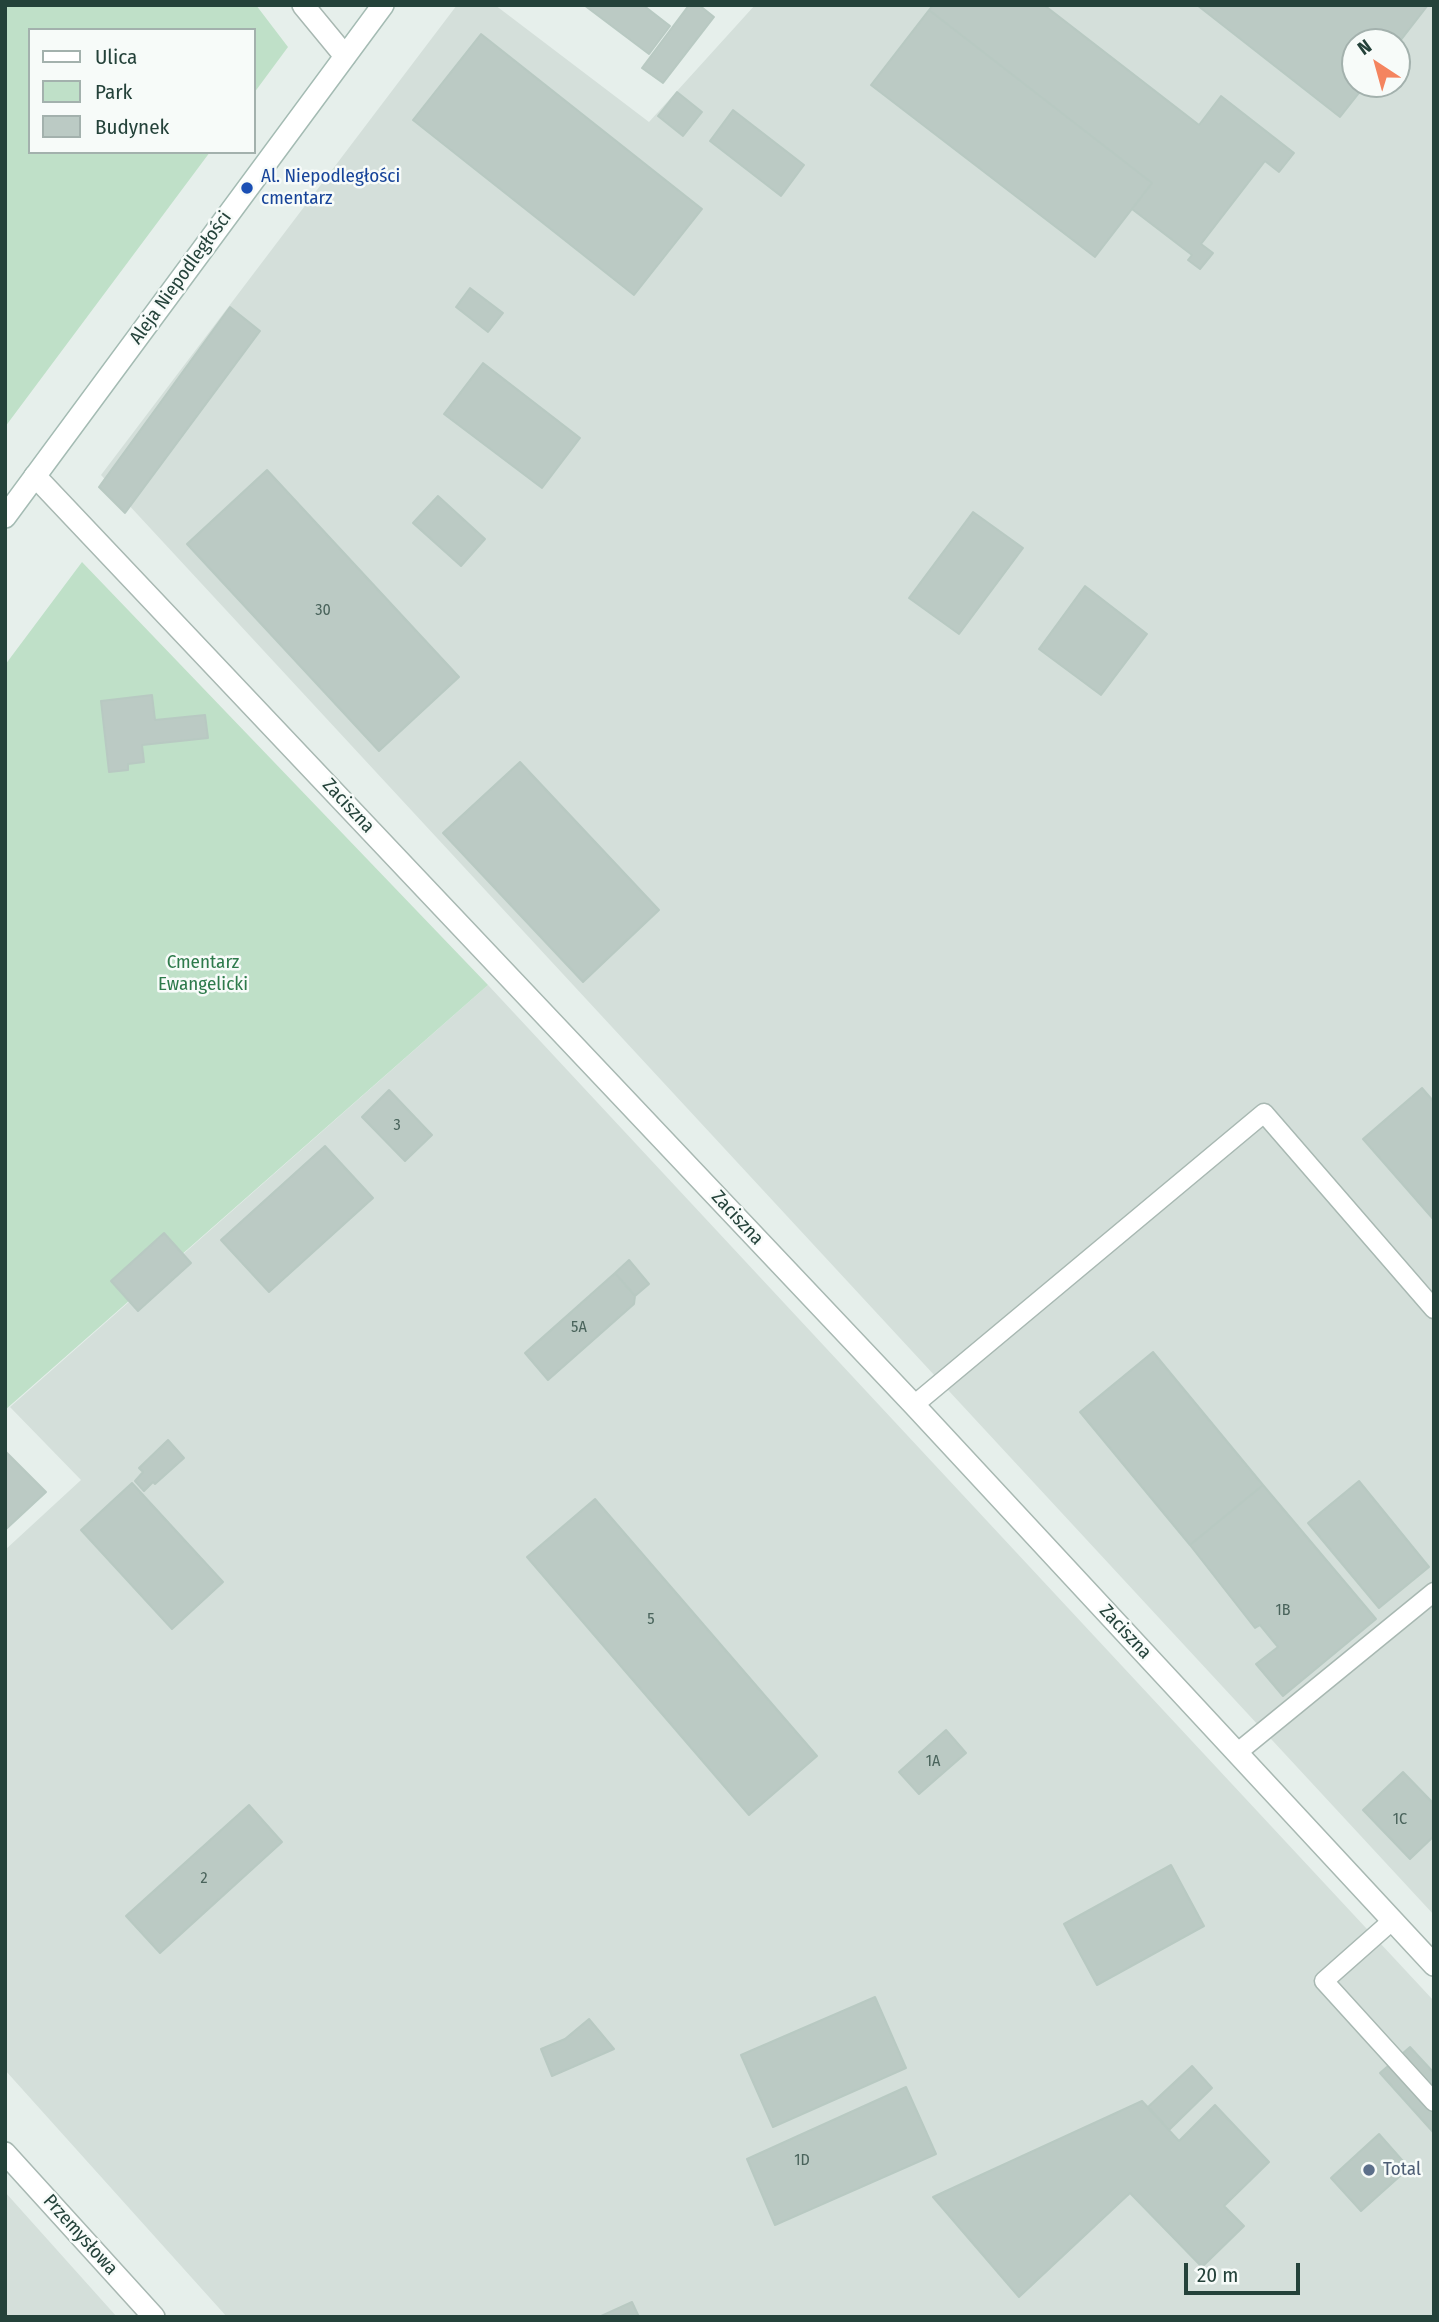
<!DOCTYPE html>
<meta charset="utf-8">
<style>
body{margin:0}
#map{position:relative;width:1439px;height:2322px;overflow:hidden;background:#e6efeb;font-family:"Fira Sans Condensed",sans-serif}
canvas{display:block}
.frame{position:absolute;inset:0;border:7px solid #24423a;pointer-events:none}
.legend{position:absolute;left:28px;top:28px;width:228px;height:126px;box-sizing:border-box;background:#f7fbf9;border:2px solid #a3b1ad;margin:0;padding:9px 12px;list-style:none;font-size:21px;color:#24423a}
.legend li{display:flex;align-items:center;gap:14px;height:35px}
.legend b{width:35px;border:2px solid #a3b1ad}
.north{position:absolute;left:1341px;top:28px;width:70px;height:70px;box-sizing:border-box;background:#f7fbf9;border:2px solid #a3b1ad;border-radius:50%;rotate:324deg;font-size:19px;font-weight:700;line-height:28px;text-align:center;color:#24423a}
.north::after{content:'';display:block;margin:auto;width:24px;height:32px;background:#f4845f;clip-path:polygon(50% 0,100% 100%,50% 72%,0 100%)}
.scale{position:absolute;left:1184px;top:2263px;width:116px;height:32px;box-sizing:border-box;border:4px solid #24423a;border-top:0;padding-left:9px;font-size:21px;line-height:24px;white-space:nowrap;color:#24423a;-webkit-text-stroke:5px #f7fbf9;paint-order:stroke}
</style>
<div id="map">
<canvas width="1439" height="2322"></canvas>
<div class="frame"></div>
<ul class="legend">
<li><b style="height:9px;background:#fff"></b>Ulica</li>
<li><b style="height:19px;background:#bfe0c8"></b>Park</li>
<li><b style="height:19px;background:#bbcac4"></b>Budynek</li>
</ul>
<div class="north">N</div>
<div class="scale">20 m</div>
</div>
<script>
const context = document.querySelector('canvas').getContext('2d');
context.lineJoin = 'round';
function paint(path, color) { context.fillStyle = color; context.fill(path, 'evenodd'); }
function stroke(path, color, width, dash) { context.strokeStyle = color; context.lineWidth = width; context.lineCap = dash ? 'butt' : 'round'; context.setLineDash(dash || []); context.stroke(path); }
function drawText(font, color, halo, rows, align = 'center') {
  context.font = font + ' "Fira Sans Condensed",sans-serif'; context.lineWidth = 5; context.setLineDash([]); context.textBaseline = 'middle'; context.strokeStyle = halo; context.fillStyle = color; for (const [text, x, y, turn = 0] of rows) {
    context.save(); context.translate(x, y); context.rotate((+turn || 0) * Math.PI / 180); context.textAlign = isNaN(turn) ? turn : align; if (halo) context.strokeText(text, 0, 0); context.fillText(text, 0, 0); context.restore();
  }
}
paint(new Path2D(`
 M457,5H495L649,122L755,5H1434V1915L101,475ZM1355,42H1397V84H1355Z
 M488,985L1434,2001V2317H227L5,2070V1550L81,1480L10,1407Z
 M5,2192L117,2317H5Z`), '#d4dfda');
paint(new Path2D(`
 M5,5H256L288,47L254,93V30H30V152H210L5,427Z
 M82,562L488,985L5,1410V665Z`), '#bfe0c8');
const building = new Path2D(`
 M584,5H643L670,26L649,54Z
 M689,5H699L714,17L663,83L642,68Z
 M933,5H1044L1199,125L1221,96L1294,153L1279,172L1265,161L1201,244L1213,253L1200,269L1188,260L1192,255L1132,209L1152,183L929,10Z
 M1197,5H1428L1397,45V42H1355V84H1366L1340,117Z
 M929,10L1152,183L1095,257L871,85Z
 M481,34L702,209L634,295L413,120Z
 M677,92L702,112L683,136L658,116Z
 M733,110L804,165L781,196L710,141Z
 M470,288L503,313L488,332L456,307Z
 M230,307L260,331L125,513L99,487Z
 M483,363L580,438L542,488L444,414Z
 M267,470L459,677L379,751L187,544Z
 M438,496L485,539L461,566L413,523Z
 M973,512L1023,548L959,634L909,598Z
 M1085,586L1147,634L1101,695L1039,649Z
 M152,695L155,720L205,715L208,738L142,745L144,762L128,764V770L109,772L101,701Z
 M520,762L659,910L583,982L443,833Z
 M1422,1088L1434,1102V1220L1363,1139Z
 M389,1090L432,1135L405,1161L362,1117Z
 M325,1146L373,1198L269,1292L221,1240Z
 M164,1233L191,1263L138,1311L111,1281Z
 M629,1260L649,1284L635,1296L615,1273Z
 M615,1273L635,1296L634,1304L548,1380L525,1353Z
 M1153,1352L1263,1485L1190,1545L1080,1412Z
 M168,1440L184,1458L155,1484L153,1482L144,1491L135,1481L143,1472L139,1468Z
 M5,1451L46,1492L5,1530Z
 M1359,1481L1429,1567L1379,1608L1308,1523Z
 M132,1483L223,1582L172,1629L81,1530Z
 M1263,1485L1376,1619L1283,1696L1256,1664L1278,1647L1260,1625L1255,1628L1190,1545Z
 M595,1499L817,1756L749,1815L527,1557Z
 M946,1730L966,1753L919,1794L899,1772Z
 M1403,1772L1434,1804V1836L1410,1859L1363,1810Z
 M249,1805L282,1842L160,1953L126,1916Z
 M1171,1865L1204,1926L1097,1985L1064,1924Z
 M875,1997L906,2068L773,2127L741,2055Z
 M589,2019L614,2049L552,2076L541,2049L565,2039Z
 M1410,2047L1434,2073L1433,2132L1380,2073Z
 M1192,2066L1212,2088L1169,2130L1148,2107Z
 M906,2087L936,2154L775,2225L747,2159Z
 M1142,2101L1179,2141L1215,2105L1269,2162L1224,2206L1244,2226L1202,2267L1130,2193L1019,2297L933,2197Z
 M1379,2134L1409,2168L1361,2211L1331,2178Z
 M632,2302L639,2317H599Z`);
paint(building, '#bbcac4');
stroke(building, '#b8c9c2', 2);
const service = new Path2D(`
 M914,1405L1264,1113L1434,1309
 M1238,1752L1434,1592
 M1393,1920L1324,1981L1434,2102`);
const minor = new Path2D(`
 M303,5L345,56
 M35,476L914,1405L1434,1965
 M5,2153L154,2317`);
const secondary = new Path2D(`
 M5,517L383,5`);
stroke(service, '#a8b8b2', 21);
stroke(minor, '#a8b8b2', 24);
stroke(secondary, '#a4bbb3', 24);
stroke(service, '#fff', 18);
stroke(minor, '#fff', 21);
stroke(secondary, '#fff', 21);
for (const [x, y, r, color] of [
 [247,188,7,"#1a4fb4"],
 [1369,2170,7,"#5c6f8a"]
]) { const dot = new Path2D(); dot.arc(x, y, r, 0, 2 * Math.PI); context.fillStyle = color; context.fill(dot); stroke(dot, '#f7fbf9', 2.5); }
drawText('16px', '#4a645c', null, [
 ["30",323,611],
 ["3",397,1126],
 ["5A",579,1328],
 ["1B",1283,1611],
 ["5",651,1620],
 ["1A",933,1762],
 ["1C",1400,1820],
 ["2",204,1879],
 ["1D",802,2161]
]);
drawText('19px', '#164399', '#f7fbf9', [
 ["Al. Niepodległości",261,177],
 ["cmentarz",261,199]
], 'left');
drawText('19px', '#24423a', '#f7fbf9', [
 ["Aleja Niepodległości",181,278,-54],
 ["Zaciszna",348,806,47],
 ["Zaciszna",737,1218,47],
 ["Zaciszna",1125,1632,47],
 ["Przemysłowa",80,2235,48]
]);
drawText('19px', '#2d7a4b', '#f7fbf9', [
 ["Cmentarz",203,963],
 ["Ewangelicki",203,985]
]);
drawText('19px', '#4e5e75', '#f7fbf9', [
 ["Total",1383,2170]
], 'left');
</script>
